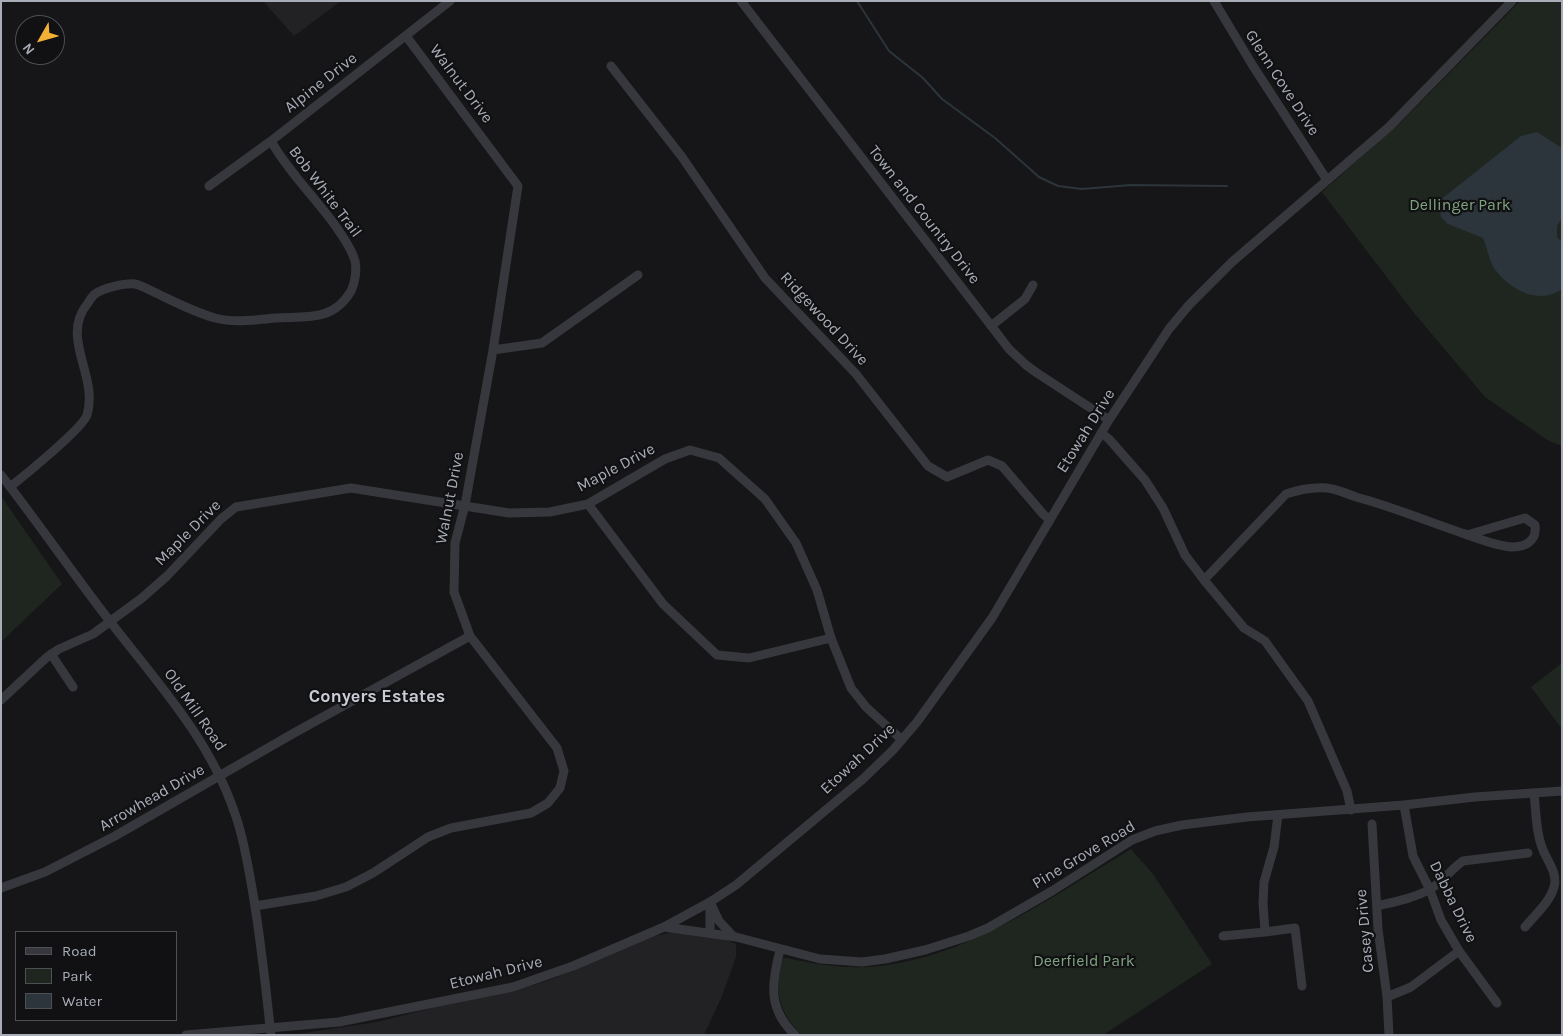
<!DOCTYPE html>
<style>
body{margin:0}
#map{position:relative;width:1563px;height:1036px;overflow:hidden;background:#161618;font-family:Karla,sans-serif}
canvas{display:block}
.frame{position:absolute;inset:0;border:2px solid #a8adb8;pointer-events:none}
.legend{position:absolute;left:15px;top:931px;width:162px;height:90px;box-sizing:border-box;background:#111113;border:1px solid #4d4f55;margin:0;padding:6px 9px;list-style:none;font-size:15px;color:#a8adb8}
.legend li{display:flex;align-items:center;gap:10px;height:25px}
.legend b{width:25px;border:1px solid #4d4f55}
.north{position:absolute;left:15px;top:15px;width:50px;height:50px;box-sizing:border-box;background:#111113;border:1px solid #4d4f55;border-radius:50%;rotate:232deg;font-size:14px;font-weight:700;line-height:20px;text-align:center;color:#a8adb8}
.north::after{content:'';display:block;margin:auto;width:18px;height:22px;background:#f2b134;clip-path:polygon(50% 0,100% 100%,50% 72%,0 100%)}
</style>
<div id="map">
<canvas width="1563" height="1036"></canvas>
<div class="frame"></div>
<ul class="legend">
<li><b style="height:6px;background:#37383d"></b>Road</li>
<li><b style="height:14px;background:#1e261f"></b>Park</li>
<li><b style="height:14px;background:#2c353c"></b>Water</li>
</ul>
<div class="north">N</div>
</div>
<script>
const context = document.querySelector('canvas').getContext('2d');
context.lineJoin = 'round';
function paint(path, color) { context.fillStyle = color; context.fill(path, 'evenodd'); }
function stroke(path, color, width, dash) { context.strokeStyle = color; context.lineWidth = width; context.lineCap = dash ? 'butt' : 'round'; context.setLineDash(dash || []); context.stroke(path); }
function drawText(font, color, halo, rows, align = 'center') {
  context.font = font + ' Karla,sans-serif'; context.lineWidth = 4.5; context.setLineDash([]); context.textBaseline = 'middle'; context.strokeStyle = halo; context.fillStyle = color; for (const [text, x, y, turn = 0] of rows) {
    context.save(); context.translate(x, y); context.rotate((+turn || 0) * Math.PI / 180); context.textAlign = isNaN(turn) ? turn : align; if (halo) context.strokeText(text, 0, 0); context.fillText(text, 0, 0); context.restore();
  }
}
paint(new Path2D(`
 M263,1H341L294,36Z
 M674,932L721,938L736,944V957L722,996L704,1035H290L377,1022L432,1008L515,991L555,978L635,943L654,936Z`), '#222225');
paint(new Path2D(`
 M1520,1H1562V446L1549,441L1485,397L1414,313L1322,192L1402,121Z
 M1,496L62,584L1,642Z
 M1562,663V729L1531,687Z
 M1131,849L1153,874L1212,964L1103,1035H802C778,1012 774,990 783,959L786,958C806,962 826,966 847,967C951,971 1046,900 1131,849Z`), '#1e261f');
paint(new Path2D(`
 M1537,132L1562,148V218L1557,226V237L1562,242V289C1538,306 1509,289 1494,268C1489,260 1487,247 1483,238L1448,224L1441,217L1439,201L1521,136Z`), '#2c353c');
stroke(new Path2D(`
 M857,1L889,51L923,78L942,99L995,138L1039,177L1058,186L1082,189L1131,185L1227,186`), '#2c353c', 2);
stroke(new Path2D(`
 M741,1L1009,349L1026,365L1037,373L1109,420
 M1214,1L1253,66L1327,180
 M611,66L682,157L765,278L856,374L928,466L947,477L988,460L1002,466L1043,514L1049,519
 M209,186L271,141L450,1
 M991,326L1025,299L1033,285
 M493,350L542,343L638,275
 M1101,433L1109,439L1145,480L1163,508L1185,555L1204,580L1244,628L1265,641L1308,701L1347,791L1351,810
 M1,475C39,524 74,575 112,624C158,683 209,739 234,811C242,832 246,854 250,877C260,929 265,982 271,1035
 M10,487C24,476 83,428 87,415C99,375 59,338 88,303C90,300 92,296 95,294C103,288 125,283 135,284C141,285 149,290 156,293C175,302 194,312 215,318C235,323 255,320 275,318C306,316 333,322 351,291C355,283 357,270 355,261C352,249 344,239 337,228C316,198 289,173 271,141
 M588,504L663,604L717,655L749,658L831,638
 M1204,580L1286,494C1298,490 1314,487 1327,488C1337,489 1347,494 1356,497C1394,507 1431,523 1468,535C1482,540 1497,546 1512,547C1527,547 1537,540 1535,525L1525,518L1467,535
 M51,654L73,687
 M1,700L46,658L59,649L93,634L142,598L167,576L221,519L236,507L351,488L509,513L550,512L588,504L665,459L690,450L719,458L765,499L796,543L817,590L831,638L851,688L866,707L902,740
 M1404,805L1413,856L1430,890L1441,920L1459,951L1497,1003
 M1372,824L1378,929L1387,997L1389,1035
 M1,888L45,872L115,836L294,733L470,636
 M710,902L719,921L733,936
 M255,906L316,896L346,887L373,873L428,837L451,828L531,813L548,803L560,788L564,771L557,748L470,636L454,592L455,543L465,505L493,350L518,186L406,36
 M1377,906C1394,902 1415,898 1430,889C1443,882 1451,869 1463,861L1528,853
 M664,927L736,937L820,959L862,962L885,959L925,950L969,936L988,928L1052,891L1132,840L1155,831L1182,825L1247,817L1404,805L1475,797L1562,791
 M1525,927C1535,915 1550,902 1554,887C1558,874 1548,862 1543,850C1536,833 1536,812 1534,793
 M1265,932L1295,928L1302,986
 M710,933V902
 M1223,936L1265,932L1263,903L1264,882L1274,847L1278,815
 M780,950C772,984 767,1008 795,1035
 M1387,997L1411,987L1459,951
 M186,1035L339,1022L513,987L573,966L664,927L710,902L736,885L863,779L893,750L917,722L992,618L1109,420L1169,329L1189,305L1232,262L1389,127L1512,1`), '#37383d', 9);
drawText('16px', '#a8adb8', '#111113', [
 ["Alpine Drive",321,83,-38],
 ["Glenn Cove Drive",1282,83,57],
 ["Walnut Drive",461,84,53],
 ["Bob White Trail",325,192,53],
 ["Town and Country Drive",924,215,52],
 ["Ridgewood Drive",824,319,47],
 ["Etowah Drive",1086,431,-58],
 ["Maple Drive",616,468,-28],
 ["Walnut Drive",450,498,-79],
 ["Maple Drive",188,533,-45],
 ["Old Mill Road",195,710,55],
 ["Etowah Drive",858,759,-43],
 ["Arrowhead Drive",152,798,-30],
 ["Pine Grove Road",1084,855,-31],
 ["Dabba Drive",1453,902,64],
 ["Casey Drive",1365,931,-95],
 ["Etowah Drive",496,973,-14]
]);
drawText('16px', '#7fa381', '#111113', [
 ["Dellinger Park",1460,205],
 ["Deerfield Park",1084,961]
]);
drawText('bold 18px', '#c9ccd4', '#111113', [
 ["Conyers Estates",377,697]
]);
</script>
